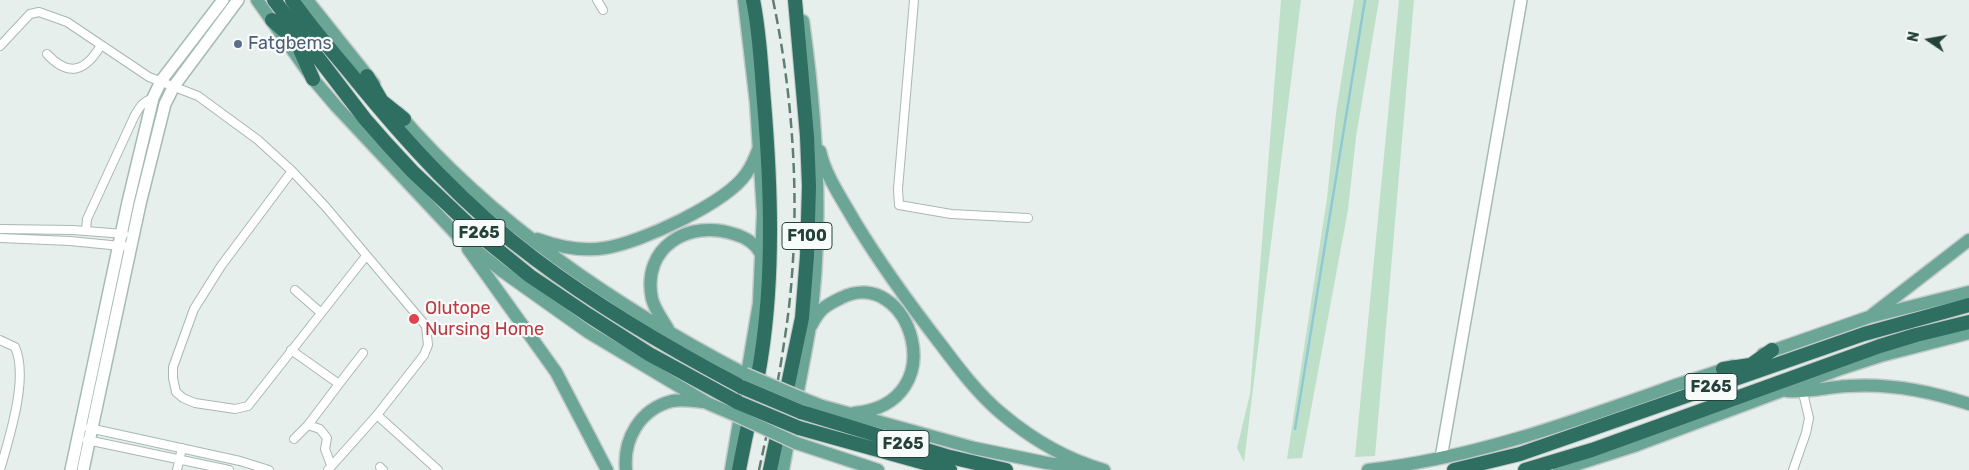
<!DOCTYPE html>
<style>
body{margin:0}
#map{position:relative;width:1969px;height:470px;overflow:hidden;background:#e6efeb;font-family:Rubik,sans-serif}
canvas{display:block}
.north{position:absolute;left:1904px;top:15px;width:50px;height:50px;-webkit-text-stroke:4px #f7fbf9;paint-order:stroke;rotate:282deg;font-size:14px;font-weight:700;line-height:20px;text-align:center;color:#24423a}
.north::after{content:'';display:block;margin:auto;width:18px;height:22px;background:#24423a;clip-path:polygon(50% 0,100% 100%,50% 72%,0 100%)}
</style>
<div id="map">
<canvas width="1969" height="470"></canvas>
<div class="north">N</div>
</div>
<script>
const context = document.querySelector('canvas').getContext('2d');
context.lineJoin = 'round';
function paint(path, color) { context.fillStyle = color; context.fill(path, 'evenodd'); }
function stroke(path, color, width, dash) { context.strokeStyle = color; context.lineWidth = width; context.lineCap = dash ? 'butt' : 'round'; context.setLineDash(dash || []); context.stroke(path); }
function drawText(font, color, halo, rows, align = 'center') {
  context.font = font + ' Rubik,sans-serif'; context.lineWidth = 4.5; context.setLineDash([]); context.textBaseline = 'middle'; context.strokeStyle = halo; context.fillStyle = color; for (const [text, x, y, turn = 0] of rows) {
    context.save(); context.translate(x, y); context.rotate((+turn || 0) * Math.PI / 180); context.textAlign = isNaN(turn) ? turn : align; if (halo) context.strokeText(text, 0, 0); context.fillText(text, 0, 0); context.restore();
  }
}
paint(new Path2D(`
 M1281,0H1301L1244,462L1237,448L1250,394Z
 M1354,0H1379L1356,137L1348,210L1302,458L1287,459L1327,198L1336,113Z
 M1399,0H1414L1375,456L1355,457Z`), '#bfe0c8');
stroke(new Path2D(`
 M1295,429L1365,0`), '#8ec9d4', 2.5);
const street = new Path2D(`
 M597,0L603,10
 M914,0L898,189L899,205L951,214L1028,218
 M0,46L30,14L39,12L67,22L149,77L198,96L258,140L292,171L325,206L426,326L428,345L424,355L377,415L328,470
 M47,54C69,78 86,71 101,45
 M292,171L221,266L194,309L173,367V378L176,392L183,398L195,403L235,409L248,406L366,256
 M0,229L73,230L124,234
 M86,231L87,219L93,206L134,117C139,108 142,102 153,98
 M0,238L70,241L131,247
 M295,290L320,312
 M0,340L15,347C29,378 9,438 0,470
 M291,350L339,384L363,353
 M377,415L438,470
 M308,425L320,429L327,438L325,449L331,465
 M89,428L240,461L269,470
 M294,439L308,425L339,384
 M87,440L229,470
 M380,467L383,470
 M177,470L182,448
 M1793,470L1806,433L1809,418L1803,393`);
const secondary = new Path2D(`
 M1441,458L1521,0
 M71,470L128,202L153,98L161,81L223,0
 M83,470L140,204L165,104L174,86L238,0`);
const primary = new Path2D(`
 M257,0L313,79L336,106L457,235L502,271L588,332L707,403L735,415
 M307,0L374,84
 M398,113C493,224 617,307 745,374
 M820,151C826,177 842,199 855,222C881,265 911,306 942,346C960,370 979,395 1002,414C1033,440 1065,459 1104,470
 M537,239C559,247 582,252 605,248C640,243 726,203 746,174C751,167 755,158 758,150
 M468,249L556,372L607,470
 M1872,315L1969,240
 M811,326C819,310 824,306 841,298C910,263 956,404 854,413
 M668,329C662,319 655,310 652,299C641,247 689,219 734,234C745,237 756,244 761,254
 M1763,354L1869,317L1969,292
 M1787,391C1808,393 1827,387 1848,386C1889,383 1930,391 1969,404
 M804,399L822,406L974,448L1047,463L1079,467
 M796,443L878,470
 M626,470C623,439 640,409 672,401C682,399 693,401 703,402
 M731,470L759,303L763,213L756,103L744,0
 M783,470C791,424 801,378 809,332C824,232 817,120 803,21
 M1368,470C1475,458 1575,421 1676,385C1695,379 1714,373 1733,366
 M1559,470L1637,445L1843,368L1880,356L1969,333`);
const highway = new Path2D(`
 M274,0L365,119L387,144L412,171L483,238L530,276L588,315L649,354L739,403
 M292,0C310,26 331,50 351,74C406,142 465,207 535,259C600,308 670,349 742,387
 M272,20L298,43
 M293,34L313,79
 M367,76L381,100
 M379,99L404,119
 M1748,367L1772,350
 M1723,369L1757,364
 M801,412L946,456L1006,470
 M799,428L950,470
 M739,470C746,433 755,396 761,358C774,274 771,187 764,102C761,67 760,34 753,0
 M770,470L802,318L807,256L809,186L807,136L795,0
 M1454,470L1520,454L1864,334L1969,305
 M1525,470L1592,450L1880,346L1916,335L1969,322`);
stroke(street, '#a8b8b2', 10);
stroke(secondary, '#a4bbb3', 14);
stroke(primary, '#c2cac8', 15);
stroke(highway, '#c2cac8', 16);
stroke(street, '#fff', 8);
stroke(secondary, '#fff', 11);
stroke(primary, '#6aa596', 12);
stroke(highway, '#2f6f62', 14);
stroke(new Path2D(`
 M759,470C768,428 778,386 784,343C802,233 796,109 773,0`), '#5f7d75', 2.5, [10, 5]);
const primaryBridge = new Path2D(`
 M745,374L804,399
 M735,415L796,443`);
const highwayBridge = new Path2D(`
 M742,387L801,412
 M739,403L799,428`);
stroke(primaryBridge, '#c2cac8', 15, []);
stroke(highwayBridge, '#c2cac8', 16, []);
stroke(primaryBridge, '#6aa596', 12);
stroke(highwayBridge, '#2f6f62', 14);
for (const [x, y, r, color] of [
 [238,44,5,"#5c6f8a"],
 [414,319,6,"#e0444e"]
]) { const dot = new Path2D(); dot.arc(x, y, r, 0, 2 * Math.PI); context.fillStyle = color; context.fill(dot); stroke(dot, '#f7fbf9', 2); }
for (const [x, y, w] of [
 [479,233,52],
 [807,236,50],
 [1711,387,52],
 [903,444,52]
]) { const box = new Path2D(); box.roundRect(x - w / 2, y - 13.5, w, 27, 4); context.fillStyle = '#f7fbf9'; context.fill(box); stroke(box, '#24423a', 1); }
drawText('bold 16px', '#24423a', null, [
 ["F265",479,233],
 ["F100",807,236],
 ["F265",1711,387],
 ["F265",903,444]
]);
drawText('18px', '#4e5e75', '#f7fbf9', [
 ["Fatgbems",248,44]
], 'left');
drawText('18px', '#be3a42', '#f7fbf9', [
 ["Olutope",425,309],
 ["Nursing Home",425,330]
], 'left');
</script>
